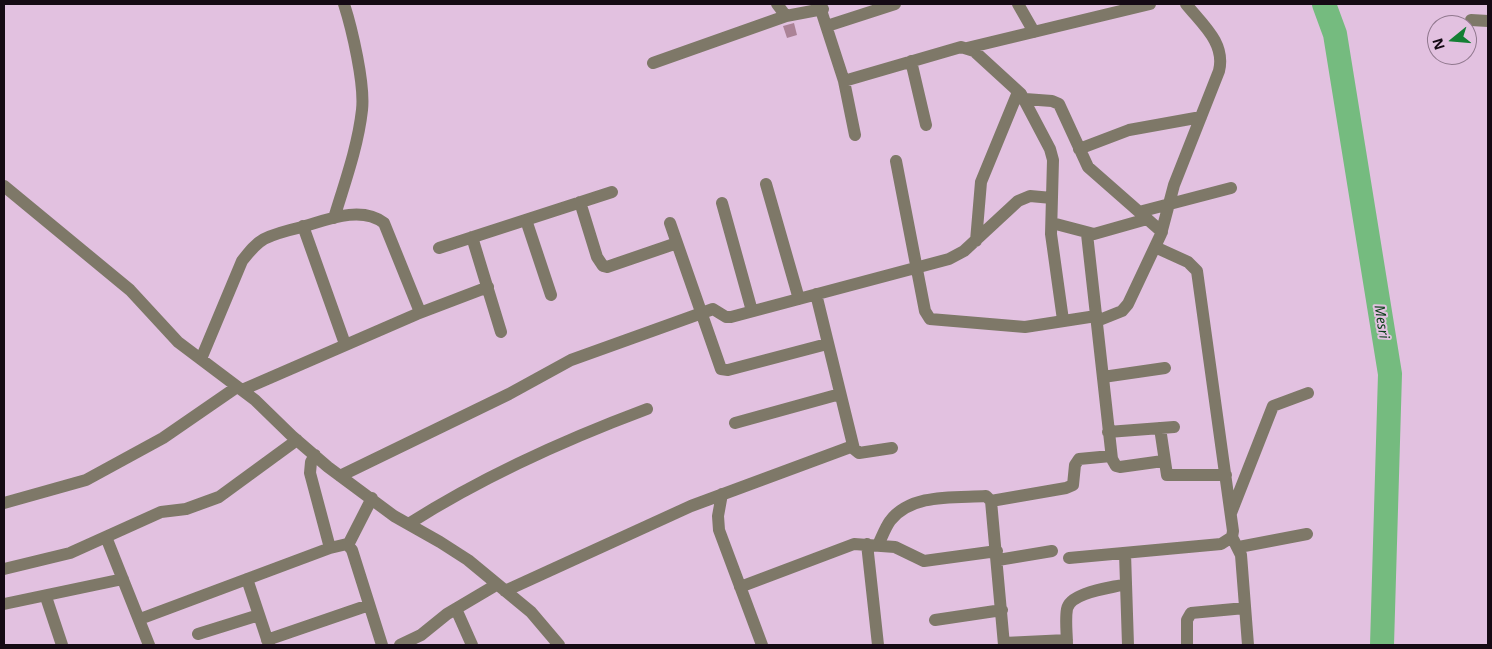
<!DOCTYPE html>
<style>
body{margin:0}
#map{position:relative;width:1492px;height:649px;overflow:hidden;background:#e2c1e0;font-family:"Noto Sans",sans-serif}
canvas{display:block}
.frame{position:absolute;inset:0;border:5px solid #150a14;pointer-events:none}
.north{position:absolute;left:1427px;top:15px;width:50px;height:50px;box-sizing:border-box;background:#e2c1e0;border:1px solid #90788e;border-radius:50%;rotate:253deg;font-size:14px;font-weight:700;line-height:20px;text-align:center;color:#150a14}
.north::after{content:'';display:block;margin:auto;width:18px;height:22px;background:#147f34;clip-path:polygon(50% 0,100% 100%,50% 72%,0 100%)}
</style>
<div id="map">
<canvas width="1492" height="649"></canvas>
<div class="frame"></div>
<div class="north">N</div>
</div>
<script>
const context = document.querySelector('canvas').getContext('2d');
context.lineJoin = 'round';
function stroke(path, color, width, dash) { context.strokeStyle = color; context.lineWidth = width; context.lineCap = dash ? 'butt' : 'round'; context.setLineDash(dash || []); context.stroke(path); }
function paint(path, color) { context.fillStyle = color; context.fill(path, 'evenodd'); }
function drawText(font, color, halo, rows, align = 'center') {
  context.font = font + ' "Noto Sans",sans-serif'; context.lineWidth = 4; context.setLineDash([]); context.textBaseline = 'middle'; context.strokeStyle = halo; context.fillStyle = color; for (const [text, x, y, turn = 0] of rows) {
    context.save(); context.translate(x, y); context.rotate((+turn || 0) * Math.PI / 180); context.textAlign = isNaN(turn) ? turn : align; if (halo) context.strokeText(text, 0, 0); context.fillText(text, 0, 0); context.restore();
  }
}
stroke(new Path2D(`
 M1324,4L1335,34L1390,374L1382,645`), '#75bb7f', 24);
paint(new Path2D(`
 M794,23L797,35L787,38L783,26Z`), '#ab8397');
stroke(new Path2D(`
 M777,4L786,16
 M819,4L844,81L855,135
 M1018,4L1034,32
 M1471,20L1488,21
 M827,26L895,4
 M967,48L1150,4
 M911,61L926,125
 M653,63L786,16L823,9
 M844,81L961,47L974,51L1021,94L1050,149L1053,160L1051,234L1063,320
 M1025,99L1052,101L1059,104L1088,167L1162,232
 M1079,149L1129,130L1201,117
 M896,161L925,311L930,319L1025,327L1096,316
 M766,184L799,299
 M4,186L130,290L178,342L255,400L292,436L328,467L394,516L440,542L468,560L531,612L559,645
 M580,202L597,257L603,266L607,267L677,243
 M722,203L752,311
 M1139,212L1231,188
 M334,218C345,182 358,146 362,110C365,84 352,29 344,4
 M526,220L551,295
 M670,223L721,369L728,370L827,344
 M1052,223L1094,234L1147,219
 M303,226L345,344
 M1087,234L1112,459L1116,466L1120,467L1163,461
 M472,237L501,332
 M976,241L981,182L1018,92
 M439,248L612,192
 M816,294L854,449L859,453L892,448
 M1097,321L1122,311L1128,304L1161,234L1174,185L1219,71C1226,43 1202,24 1186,4
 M201,359L242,261C249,252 255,244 264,239C276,233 289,230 302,227C326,220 361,205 384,223L420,312
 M1103,377L1165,368
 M242,390L417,314L488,287
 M735,423L840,394
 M1160,428L1167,475H1226
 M1108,432L1174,427
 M315,455L311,462L310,473L330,548
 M340,476L509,394L571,360L713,309L726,317H731L949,259L964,251L1018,201L1030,196L1052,198
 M722,494L718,516L719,530L762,645
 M991,501L1004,645
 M4,503L86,480L163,438L237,387
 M1231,513L1273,406L1308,393
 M410,523C484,476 564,440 647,409
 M106,537L149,645
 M1232,537L1241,555L1248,645
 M867,544L878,645
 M348,545L372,498
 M878,545C882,537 885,528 890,521C911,493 955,498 986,496L991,501L1066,488L1073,485L1075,465L1079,459L1111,456
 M1239,547L1307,534
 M1125,553L1128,645
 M1069,558L1221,544L1232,537L1233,531L1197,271L1188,262L1155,247
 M998,560L1052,551
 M4,569L70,553L161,512L186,509L219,497L297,440
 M247,579L269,645
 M740,587L854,544L895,547L924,561L997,551
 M505,591L691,506L853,446
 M46,597L62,645
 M4,604L123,579
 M456,609L472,645
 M140,619L330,548L347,544L352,550L382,645
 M935,620L1002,610
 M198,634L259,615
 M267,640L369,605
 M1004,643L1067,640
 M400,645L421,635L447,614L496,585
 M1067,645C1067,634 1065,620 1067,609C1070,592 1111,588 1126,584
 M1187,645V620L1191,613L1245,608`), '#7e7868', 12);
drawText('italic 14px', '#093e17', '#e2c1e0', [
 ["Mesri",1381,322,81]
]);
</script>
